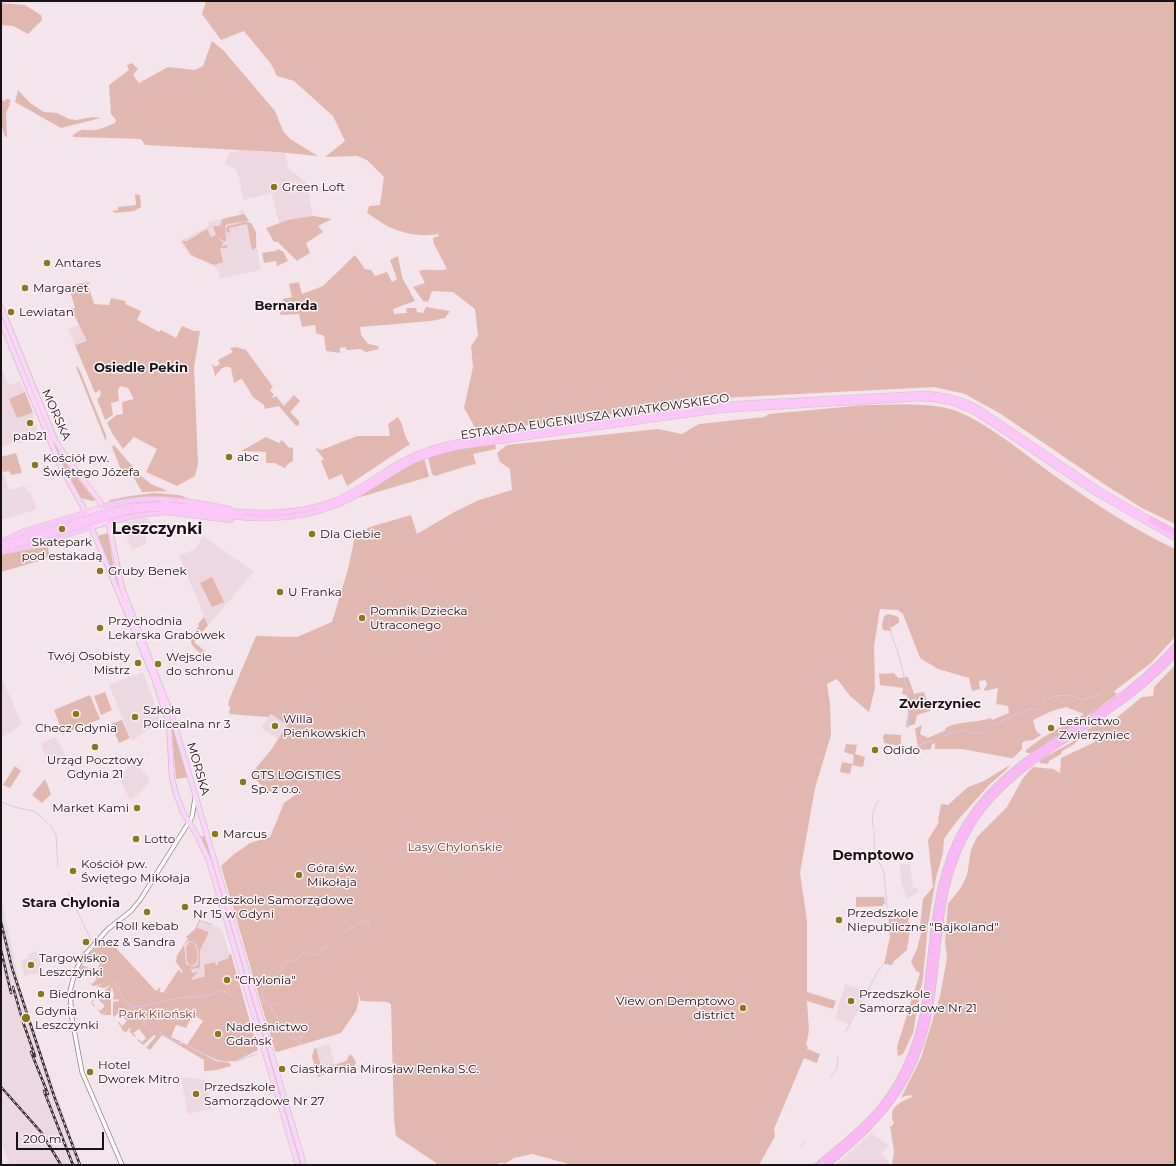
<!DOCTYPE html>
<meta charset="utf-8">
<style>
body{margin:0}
#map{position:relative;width:1176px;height:1166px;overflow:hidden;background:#f3e5eb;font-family:Montserrat,sans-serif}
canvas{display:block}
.frame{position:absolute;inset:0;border:2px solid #171214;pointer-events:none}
.scale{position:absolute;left:16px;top:1132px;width:88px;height:18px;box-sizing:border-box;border:2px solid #171214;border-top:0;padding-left:5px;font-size:12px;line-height:14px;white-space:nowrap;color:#171214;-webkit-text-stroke:3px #fff3f8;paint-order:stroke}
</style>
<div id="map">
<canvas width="1176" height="1166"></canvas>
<div class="frame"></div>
<div class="scale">200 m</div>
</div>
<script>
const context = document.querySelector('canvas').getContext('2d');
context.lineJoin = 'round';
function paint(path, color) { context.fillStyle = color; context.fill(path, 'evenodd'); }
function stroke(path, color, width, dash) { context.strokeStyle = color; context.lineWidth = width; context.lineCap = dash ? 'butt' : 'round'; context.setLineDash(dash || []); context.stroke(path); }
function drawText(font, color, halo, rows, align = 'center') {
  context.font = font + ' Montserrat,sans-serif'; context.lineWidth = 3; context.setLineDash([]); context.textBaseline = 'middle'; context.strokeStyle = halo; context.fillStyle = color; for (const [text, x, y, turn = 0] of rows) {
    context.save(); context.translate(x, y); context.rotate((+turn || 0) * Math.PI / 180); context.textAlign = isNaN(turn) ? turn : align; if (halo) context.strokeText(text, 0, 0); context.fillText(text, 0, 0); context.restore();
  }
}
paint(new Path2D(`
 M243,150L285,153L288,168L307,183L313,216L279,223L272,193L243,200L239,177L235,168L225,164L229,153Z
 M243,210L249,221V222L251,223L256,232L257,248L260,270L219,279V272L214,266L208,263L190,256L180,241L209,226L208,222L240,215L239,211Z
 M79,325L87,341L75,345L68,329Z
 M1,368L9,385L20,381L25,392L9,399L17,417L32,414L39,435L37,439L1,446Z
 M1,465L9,490L25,486L27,492L30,491L36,508L35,510L1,520Z
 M148,518L151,523L144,526L146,532V544L132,550L122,525L136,519Z
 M203,536L254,572L208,625L179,556L195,549Z
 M143,672L151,693L160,721L132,741L109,685Z
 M1,676L22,724L1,738Z
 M271,714L287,725L278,739L261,728Z
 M56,737L66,757L48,765L41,743Z
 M134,762L147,775L150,781L139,794L130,800L119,777Z
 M910,864L913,888H918V891H920L907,899L901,883L900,865Z
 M1,896L19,983L43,1057L65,1118L66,1126L81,1165H10L1,1143Z
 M200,921L222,929L235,972L205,976L192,980L184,970L178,958L182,946L189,938L193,939Z
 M36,951L42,968L39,970L40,973L24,976L21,961L29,957L28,954Z
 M845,984L866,991L849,1024L835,1019Z
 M329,1044L335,1066L322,1070L316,1048Z
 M181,1077L206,1080L211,1109L188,1114L187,1111Z
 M871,1133L889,1145L881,1154L889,1162V1165H836Z`), '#edd7e0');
paint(new Path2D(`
 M206,1H1175V524L1142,508L1107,486L1001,414L965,394L934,387L721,398L572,420L505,428L476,429L464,408L473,367L471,346L478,336L475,309L453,292L432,291L428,302L423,301L413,287L425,283L419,271C428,268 438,272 447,269L434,244L433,238L439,236L438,234C421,237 405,234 389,227C383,224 374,217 367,213L369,206L380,205L384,177L367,160L357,156L325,157L345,141L333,116L294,81L277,76L271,64L244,31L221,40L202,14Z
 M1,3L25,5L41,15L42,20L28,34L13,26L1,25Z
 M212,41L223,50L275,111L283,131L290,139L318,156L277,152L145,145L141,139L73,137V135C84,127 83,131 94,130C100,130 109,125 115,123L116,120L111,114L109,85L129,70L127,65L132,63L138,69L133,75L139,83L168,67L195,70L203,66Z
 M18,90L30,103L44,112L57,113L69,119L76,120L93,117L101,118L61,128L15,102Z
 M1,99L6,102L5,99H9L11,101L9,103L10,104L6,113L7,137H6C0,129 1,110 1,99Z
 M135,194L140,195L141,207L134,211L115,213L112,211L118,210V207L136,205Z
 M244,214L249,221L227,224L225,226L226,241H223L216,235L213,226H220L222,219Z
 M313,216L332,219L318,226L323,232L306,243L310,253L297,261L278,242H274L266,228L288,220Z
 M245,222L251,223L256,232V244L254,243L256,245V248L252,250L247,224L229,228L230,232L227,233L226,228L228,226Z
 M207,229L211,237L216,235L224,244H222V246L227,245V248H220L223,262L214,265L191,255L182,241H187Z
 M279,249L281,251H283L288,261L277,266L276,261L264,263L262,253L275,251Z
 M355,255L365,269L371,270L375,276L387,272L392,282L397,279L390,260L398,256L402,277L415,301L393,309L394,314L407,313L406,308H416L417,312L423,313L426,307L450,311L445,318L431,321L360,327L361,335L368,344L378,346L379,349L366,352L360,349L347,350L345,347L340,348V353L326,351L324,336L316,333L315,325L302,327L299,314L280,315L283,299L292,297L289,284L299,282L302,294L323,286Z
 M90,282L88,285L94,304L109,305L111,298L126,301L125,304L141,311L137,320L159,332L161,330L176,338L182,326L194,331H200L194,367L198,464L195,476L177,486L146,472L157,449L134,437L123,449L112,433L107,423L116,415L123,414L122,402L134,399L128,388L120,386L118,390L119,401L111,403L113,415L105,420L97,399L99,398L101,394L100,390L95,393L75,345L87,341L71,309L75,308L68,285Z
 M236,347L246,350L273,387L270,390L274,395L272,397L273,398L276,396L284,406L294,395L300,401L290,412L299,421V425L296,426L279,406L265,409L264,405L253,397L242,379H241L234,383L231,368C223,364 220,371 215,376L212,363L215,367L220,364L218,360L233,352L230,348Z
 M76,367H78L81,373L106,435V442Z
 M25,392L33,413L17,418L9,399Z
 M865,405C890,405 917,403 942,407C975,412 1027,456 1055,476C1094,503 1133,529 1175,549V637L1151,663L1113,692L1117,693L1115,696L1087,716L1031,753H1027L1026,752V750L1042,738L1084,714L1066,707L1052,711L1033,720L1036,731L1041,735L1033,740L1025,741L1022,743V749L1013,758H1011L962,749H935V743L932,744L931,749L923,750L918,747L915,729L922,725L920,734L928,738L946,730L945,728C959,721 976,723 991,718L992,720L1009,713L1008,706L996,704L998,688L985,691L984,689L987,685L986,680L979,681L980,689L972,691L969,678L938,669L920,658L903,614L898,610L880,609L874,646L875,688L869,712L850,696L837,679L827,684L830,704L831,735L815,788L800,873L807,921V992L836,1001L833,1009L807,1001L809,1031L806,1045L808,1046L807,1049L820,1054L817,1063L804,1058L774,1129L775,1136L759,1165H573L532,1154L514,1158L506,1163H499L495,1165H439L396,1136L394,1120L391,1004L387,1002L361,1001L357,990L359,1000L356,1011L341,1033L277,1052L275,1051L221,866L233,855L250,843L270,837L284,803L295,795L289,785L268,793L251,774L271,750L287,725L271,714L268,717L229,714L230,706H228L229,700L256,636L297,637L332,622L348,569L355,536L370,527L411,515L417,534L456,511L479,500L512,490L510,469L500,462L497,453L507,445L658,429L682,434L699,424L764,417L769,414Z
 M398,417C405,427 402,434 410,444L347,486L342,474L329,480L321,461L324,459L315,448L321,450L357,436H390L388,424Z
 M266,437L279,443L282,440L289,448L291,447L293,448V461L289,463L285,468L274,463H266V452L241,451Z
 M495,444L496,449L473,454L476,464L467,466L435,476L432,474L428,457L456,450Z
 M114,445L140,475L151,484L168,491L142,492L129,469L122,472L112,447Z
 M55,446L64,461L95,500L93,501L81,498L63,465Z
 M16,453L22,473L11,475L9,471L3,472L1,465V457Z
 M424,458L429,476L428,477L357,498L356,497L407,466Z
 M153,493L179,495L192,500C162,495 139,495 109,502L110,500L130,496Z
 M108,533L114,570L120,591L97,536Z
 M48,546L49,554L46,559L1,572V555Z
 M212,577L224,602L212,607L200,583Z
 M888,614L896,616L899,618V623L890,628L892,631L883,630L882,625L884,616Z
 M204,617L208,625L194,642L206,652L200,653L192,645L190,637L199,626L198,624Z
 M1175,665V1165H892L894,1151L890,1126H892L894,1123C887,1108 900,1102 912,1097L911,1095L905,1096L901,1098L921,1058L940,996L947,958L945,942L948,904L962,886L967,875L971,850L977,837L1007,807L1023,778L1033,767L1053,769L1060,773L1061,758L1095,742L1087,730L1106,718L1110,723L1142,697L1153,696L1154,687Z
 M894,673L898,678L908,677L914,694L924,692L930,711L917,715L915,724L906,727L908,712L906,695L902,694L903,688L880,685L879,674Z
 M105,692L112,710L101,715L94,696Z
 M90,695L100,719L63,734L54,710Z
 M168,712H169L188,777L176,779L171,723Z
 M122,720L130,738L119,743L111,724Z
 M885,734L901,735V743L899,746L884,743L883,736Z
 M1081,737L1073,745L1062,751L1061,754L1049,761L1048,764L1039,763L1042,759Z
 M846,744L857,745L855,754L865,757L863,767L852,765L850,774L840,772L842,762L853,764L854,755L844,752Z
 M1010,765L1006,770L989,785L957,821L944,839L943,853L936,878L928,925L923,977L913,1033L903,1054L898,1056L897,1047L920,973L916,971L911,962L917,949L921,933L920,926L923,899L933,887L928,840L939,822L938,821L941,804L948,805L968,787L984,781Z
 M15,766L21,771L10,788L3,785Z
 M45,779L51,794L42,803L32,795Z
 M205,836L263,1032L258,1022L211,860L200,837Z
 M856,897H884L885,903L882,906L856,907Z
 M888,913L909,917L908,922L911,923L907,950L894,961L892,965L884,964L890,937Z
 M199,920L212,924L211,925L200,921L197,928L209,932L200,950V966L191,968L200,966L199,969L198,968L191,969L192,973L198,972L191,979L192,980L205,976L204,965L215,962L216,965H218V962L229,958V955L231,954L258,1050C251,1053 245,1057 238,1060C220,1066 202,1052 187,1045L203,1021L193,1014L186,1028L176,1025L171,1037L182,1042H178L180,1044L183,1043L215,1061L230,1063L231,1066C222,1069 213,1071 204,1071V1060L162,1035L150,1050L146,1048L156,1036L154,1035L143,1045L137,1040L138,1039L142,1042L146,1038L139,1029L133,1033L136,1036L135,1037L129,1031L131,1029L129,1028L126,1033L121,1029L122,1028L118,1023L119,1022L122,1026L127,1021L119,1012L114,1017L113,1016V1002L119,1001L118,999L113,1000L114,995L112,987L111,989V1015H103L108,1009L102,1015L97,1009H98L100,1011L105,1006L97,998L92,1002L95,1006L94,1007L91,1002L111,985L104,988L96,986L110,982L93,986L88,981L92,984L97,979L90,970L84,975L86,978L79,970L82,965L96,971L100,964L94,959L95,957L88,955L104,940L112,947L116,948L156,991L159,988L161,989L159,991L163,993L179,969L181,973L183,972L174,959L176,961L177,958L176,957L188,939L186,937L195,929ZM188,941L194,942C199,947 200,959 197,965L193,967L186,964L184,945Z
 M190,942L194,943C198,949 201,967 190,965L187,962L186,947Z
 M316,1048L322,1069L346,1061L350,1054L354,1058L356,1063L351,1073C342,1069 327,1073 318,1077L312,1057L314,1049Z`), '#e1b8af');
stroke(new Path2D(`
 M1100,498L1175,541
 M889,618C887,630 895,641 898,653C905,678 911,702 908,728
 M1042,706C1047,692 1072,694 1082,700L1101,694
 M944,736C948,733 960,730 965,730C969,731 972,734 977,734C983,733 986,729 990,726L1031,708L1037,710
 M916,746L934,740
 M1,802L18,808L34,811L48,823
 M51,826L56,835L58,867
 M874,830C871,820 872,809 879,800
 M874,833L875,857L882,867L884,873L887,908
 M68,892L91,940
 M115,983L125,1000L128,1004L136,1007L185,997H202L223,991L228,993L242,1008
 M263,1003C271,1003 272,1012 277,1016L279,1023L276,1028L281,1031H283C287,1036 296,1040 302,1044
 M264,1003L262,993C265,986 273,983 274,975L282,970V966L285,963L297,960L305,951C312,956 319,958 322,948L328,947L346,931L363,921H367L370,928
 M270,1006L276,1004
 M133,1007L149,1029L155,1031
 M846,1031L878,971L880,969L883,965
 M159,1032C167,1035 175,1044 183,1043L212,1059L227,1062
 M296,1039L303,1036
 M276,1044V1043
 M234,1062L257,1054
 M831,1077L837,1069L838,1056
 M801,1146L804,1142`), '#d8c7ea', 1);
const tertiary = new Path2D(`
 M122,1165L82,1072L72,1019L70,991L75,972L82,958L108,929L131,911L140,900L189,822L192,817L195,798`);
const primary = new Path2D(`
 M1,307L55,440L71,465L99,500L107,516L122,588L172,716L304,1165
 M1,321L61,467L83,507L154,678L169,724L172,778L176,794L183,812L198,837L209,861L298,1165
 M85,513L103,507
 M91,527L109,522`);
const trunk = new Path2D(`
 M162,504C220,509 280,523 336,500C361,490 383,471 407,459C421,452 437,447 453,443L717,405L922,394C943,394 961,399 979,409L1099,490L1151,520
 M103,507C146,493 188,500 230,509
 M162,509C185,509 206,514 229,516C262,520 300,519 331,507C360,497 384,476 411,462C425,455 441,451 457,447L719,410L922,398L935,399L954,403L977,413L1096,493L1175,538
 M109,522L138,515L166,512L231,520
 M1,542L25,531L85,513
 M1,552L42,543L91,527`);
const motorway = new Path2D(`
 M1151,520L1175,533
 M818,1165C839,1148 860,1131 877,1112C911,1073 925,1024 929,974C935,922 938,870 966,824C1000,770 1056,741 1108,706C1132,689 1155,669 1175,647
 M826,1165C882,1120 918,1079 930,1005C941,939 935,886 971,825C1005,770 1065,742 1116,705C1138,690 1157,673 1175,654`);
stroke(tertiary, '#8e8187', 5);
stroke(primary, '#c7c6c7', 6);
stroke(trunk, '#c7c6c7', 6);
stroke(motorway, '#c7c6c7', 7);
stroke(tertiary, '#fff', 3.5);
stroke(primary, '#fcd4fa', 4.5);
stroke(trunk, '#fbc6f8', 5);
stroke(motorway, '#fab8f7', 5.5);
const rail = new Path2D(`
 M1,922L12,968L54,1096L80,1165
 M1,950L11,993
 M13,987L23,1022L35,1056
 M31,1052L48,1094
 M1,1087L41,1132L61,1165
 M44,1091L73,1165`);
stroke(rail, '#352e31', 2.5);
stroke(rail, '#fff3f8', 1, [3]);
const trunkBridge = new Path2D(`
 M1,545L113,511L137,506L162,504
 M1,550L124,512L148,509H162`);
stroke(trunkBridge, '#c7c6c7', 6, []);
stroke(trunkBridge, '#fbc6f8', 5);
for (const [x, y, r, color] of [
 [274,187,4,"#8a771b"],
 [47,263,4,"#8a771b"],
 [25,288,4,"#8a771b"],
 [11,312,4,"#8a771b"],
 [30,423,4,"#8a771b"],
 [229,457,4,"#8a771b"],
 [35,465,4,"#8a771b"],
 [62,529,4,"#8a771b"],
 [312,534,4,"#8a771b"],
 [100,571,4,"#8a771b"],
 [280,592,4,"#8a771b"],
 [362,618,4,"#8a771b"],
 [100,628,4,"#8a771b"],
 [138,663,4,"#8a771b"],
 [158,664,4,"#8a771b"],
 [76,714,4,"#8a771b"],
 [135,717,4,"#8a771b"],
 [275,726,4,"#8a771b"],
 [1051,728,4,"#8a771b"],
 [95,747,4,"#8a771b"],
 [875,750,4,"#8a771b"],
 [243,782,4,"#8a771b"],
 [137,808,4,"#8a771b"],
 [215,834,4,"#8a771b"],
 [136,839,4,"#8a771b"],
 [73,871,4,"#8a771b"],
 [299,875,4,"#8a771b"],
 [185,907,4,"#8a771b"],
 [147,912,4,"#8a771b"],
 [839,920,4,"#8a771b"],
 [86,942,4,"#8a771b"],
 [31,965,4,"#8a771b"],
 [227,980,4,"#8a771b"],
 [41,994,4,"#8a771b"],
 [851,1001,4,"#8a771b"],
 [743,1008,4,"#8a771b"],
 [26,1018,5,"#8a771b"],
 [218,1034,4,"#8a771b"],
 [282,1069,4,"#8a771b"],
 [90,1072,4,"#8a771b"],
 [196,1094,4,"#8a771b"]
]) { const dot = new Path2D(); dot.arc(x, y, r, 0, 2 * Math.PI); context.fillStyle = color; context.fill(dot); stroke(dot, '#fff3f8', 1.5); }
drawText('12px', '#171214', '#fff3f8', [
 ["Green Loft",282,187],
 ["Antares",55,263],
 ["Margaret",33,288],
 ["Lewiatan",19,312],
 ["pab21",30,436,"center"],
 ["abc",237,457],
 ["Kościół pw.",43,458],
 ["Świętego Józefa",43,472],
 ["Dla Ciebie",320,534],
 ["Skatepark",62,542,"center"],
 ["pod estakadą",62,556,"center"],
 ["Gruby Benek",108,571],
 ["U Franka",288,592],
 ["Pomnik Dziecka",370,611],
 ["Utraconego",370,625],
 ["Przychodnia",108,621],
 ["Lekarska Grabówek",108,635],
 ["Twój Osobisty",130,656,"right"],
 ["Mistrz",130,670,"right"],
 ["Wejscie",166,657],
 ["do schronu",166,671],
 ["Szkoła",143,710],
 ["Policealna nr 3",143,724],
 ["Willa",283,719],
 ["Pieńkowskich",283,733],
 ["Leśnictwo",1059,721],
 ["Zwierzyniec",1059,735],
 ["Checz Gdynia",76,728,"center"],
 ["Odido",883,750],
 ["Urząd Pocztowy",95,760,"center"],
 ["Gdynia 21",95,774,"center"],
 ["GTS LOGISTICS",251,775],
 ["Sp. z o.o.",251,789],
 ["Market Kami",129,808,"right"],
 ["Marcus",223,834],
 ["Lotto",144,839],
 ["Kościół pw.",81,864],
 ["Świętego Mikołaja",81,878],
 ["Góra św.",307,868],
 ["Mikołaja",307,882],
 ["Przedszkole Samorządowe",193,900],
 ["Nr 15 w Gdyni",193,914],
 ["Przedszkole",847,913],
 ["Niepubliczne \"Bajkoland\"",847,927],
 ["Roll kebab",147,926,"center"],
 ["Inez & Sandra",94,942],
 ["Targowisko",39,958],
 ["Leszczynki",39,972],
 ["\"Chylonia\"",235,980],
 ["Biedronka",49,994],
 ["Przedszkole",859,994],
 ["Samorządowe Nr 21",859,1008],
 ["View on Demptowo",735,1001,"right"],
 ["district",735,1015,"right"],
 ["Gdynia",35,1011],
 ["Leszczynki",35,1025],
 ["Nadleśnictwo",226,1027],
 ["Gdańsk",226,1041],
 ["Hotel",98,1065],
 ["Dworek Mitro",98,1079],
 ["Ciastkarnia Mirosław Renka S.C.",290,1069],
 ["Przedszkole",204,1087],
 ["Samorządowe Nr 27",204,1101]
], 'left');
drawText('12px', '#171214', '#fff3f8', [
 ["MORSKA",56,415,66],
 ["ESTAKADA EUGENIUSZA KWIATKOWSKIEGO",595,417,-8],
 ["MORSKA",198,769,74]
]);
drawText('12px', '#713a2f', '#fff3f8', [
 ["Lasy Chylońskie",455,847],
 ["Park Kiloński",157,1014]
]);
drawText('bold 13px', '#171214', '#fff3f8', [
 ["Bernarda",286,306],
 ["Osiedle Pekin",141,368],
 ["Zwierzyniec",940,704],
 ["Stara Chylonia",71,903]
]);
drawText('bold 14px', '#171214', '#fff3f8', [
 ["Demptowo",873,856]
]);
drawText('bold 16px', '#171214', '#fff3f8', [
 ["Leszczynki",157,529]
]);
</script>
